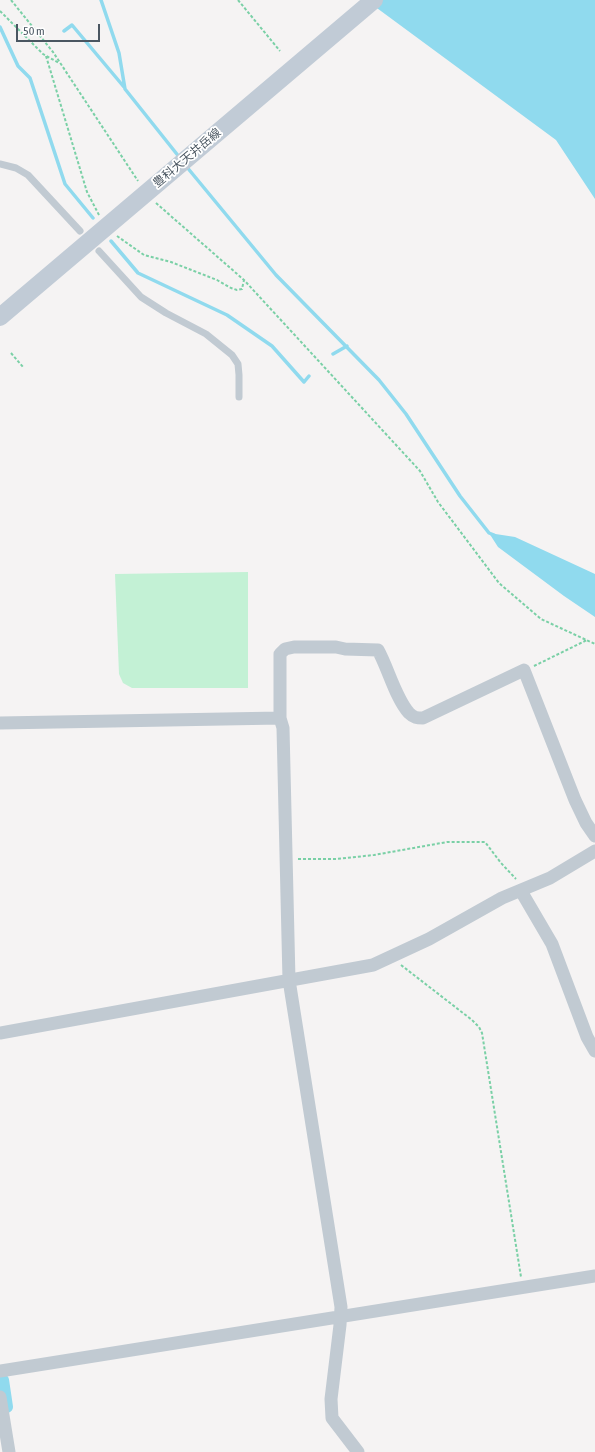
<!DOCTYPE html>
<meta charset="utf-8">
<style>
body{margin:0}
#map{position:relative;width:595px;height:1452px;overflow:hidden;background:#f5f3f3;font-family:"Asap Condensed",sans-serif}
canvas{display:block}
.scale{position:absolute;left:16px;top:24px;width:84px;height:18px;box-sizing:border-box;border:2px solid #4a5661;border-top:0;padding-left:5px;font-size:12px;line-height:14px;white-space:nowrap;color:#4a5661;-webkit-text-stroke:3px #fff;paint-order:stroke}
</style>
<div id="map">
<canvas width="595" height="1452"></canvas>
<div class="scale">50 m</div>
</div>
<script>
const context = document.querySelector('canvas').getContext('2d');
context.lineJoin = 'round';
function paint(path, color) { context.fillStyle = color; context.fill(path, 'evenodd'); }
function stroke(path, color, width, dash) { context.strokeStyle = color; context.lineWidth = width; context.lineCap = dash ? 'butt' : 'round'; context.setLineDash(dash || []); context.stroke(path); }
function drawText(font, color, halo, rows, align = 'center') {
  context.font = font + ' "Asap Condensed","Noto Sans JP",sans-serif'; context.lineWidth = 3.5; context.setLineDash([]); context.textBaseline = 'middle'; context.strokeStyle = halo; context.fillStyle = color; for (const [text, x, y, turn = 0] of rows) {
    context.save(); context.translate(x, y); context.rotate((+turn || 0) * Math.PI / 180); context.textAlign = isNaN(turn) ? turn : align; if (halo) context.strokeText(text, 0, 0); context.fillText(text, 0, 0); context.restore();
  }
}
paint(new Path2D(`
 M248,572V688H132L123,683L119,674L115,574Z`), '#c3f1d5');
paint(new Path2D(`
 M366,0H595V199L556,140Z
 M489,533L515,537L595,574V617L564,596L498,547Z`), '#90daee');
stroke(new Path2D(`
 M101,0L119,53L125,89L180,158
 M0,27L18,66L30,78L65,184L93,218
 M64,31L72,25L124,87
 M186,166L276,275L379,380L406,414L460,496L489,533L494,535
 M111,241L138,273L227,315L272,346L304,382L309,376
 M333,354L347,346`), '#90daee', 3.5);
stroke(new Path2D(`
 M3,1380L7,1407`), '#90daee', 12);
stroke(new Path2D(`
 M11,0L53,52L138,181
 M238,0L280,51
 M0,11L43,54L59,63
 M46,56L87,192L99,215
 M156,203L244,280L420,471L438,502L499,583L541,619L595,644
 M117,236L144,255L171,262L217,280L231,288L237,290L242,289L244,280
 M11,353L23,367
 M534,666L587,640
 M298,859H336L374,855L447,842H485L501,863L516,879
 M401,965L472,1020L479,1027L482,1033L521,1277`), '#7ad0a6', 2, [3, 2]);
stroke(new Path2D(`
 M0,164L16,168L28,175L80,231
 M99,251L141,297L166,313L206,334L232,355L238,364L239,375V397`), '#c1cad2', 7);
stroke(new Path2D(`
 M0,723L280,718
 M521,891L552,944L587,1037L595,1051
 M0,1033L373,965L429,939L502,898L550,878L595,851
 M0,1371L595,1276
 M0,1397L9,1452
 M358,1452L332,1418L331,1399L340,1325L341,1307L289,980L283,728L280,718V654L285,649L294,647H336L345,649L378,650C388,668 396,699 409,713C414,718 417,718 423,718L524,670L575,800L586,823L595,836`), '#c1cad2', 13);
stroke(new Path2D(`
 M0,317L374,0`), '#c1cbd6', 18);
drawText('12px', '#4a5661', '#fff', [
 ["豊科大天井岳線",187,158,-40]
]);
</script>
